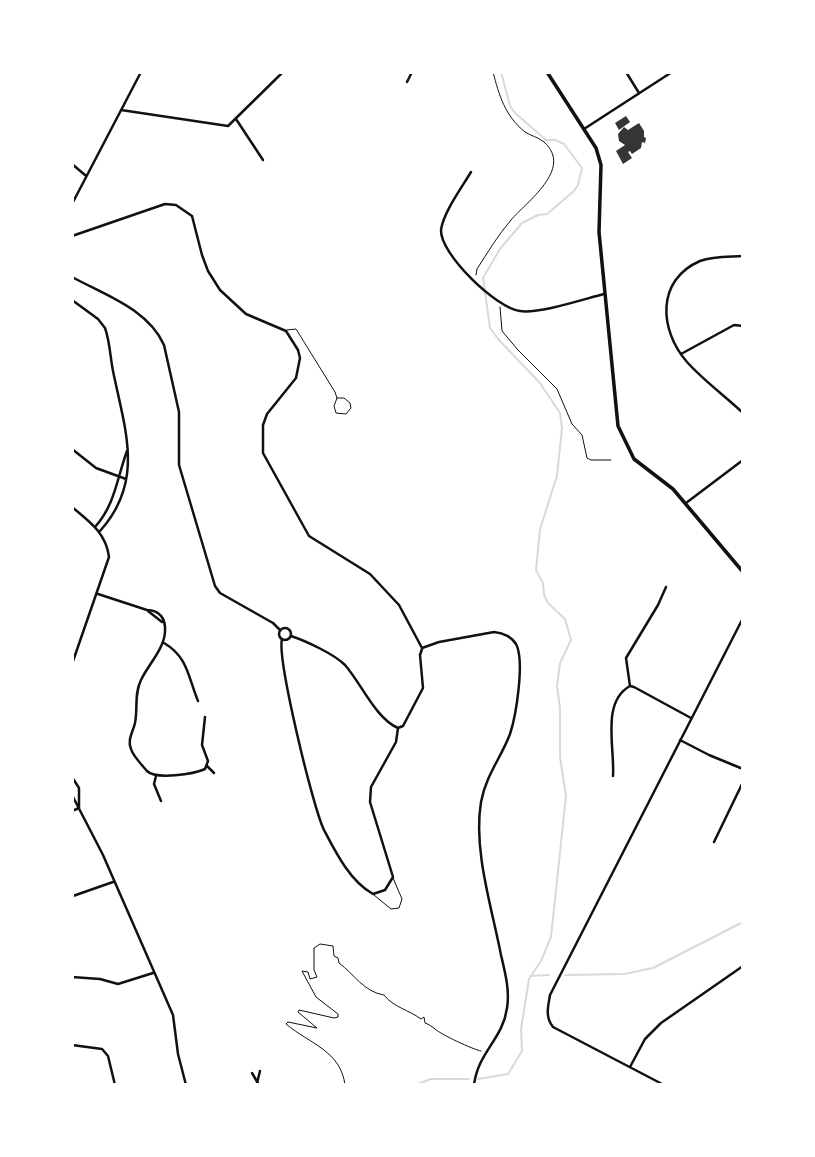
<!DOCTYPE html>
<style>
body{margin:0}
#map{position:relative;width:815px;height:1157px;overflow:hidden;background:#fff;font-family:Helvetica,sans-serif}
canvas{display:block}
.frame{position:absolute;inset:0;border:74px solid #fff;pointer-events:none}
</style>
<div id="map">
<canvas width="815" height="1157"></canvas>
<div class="frame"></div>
</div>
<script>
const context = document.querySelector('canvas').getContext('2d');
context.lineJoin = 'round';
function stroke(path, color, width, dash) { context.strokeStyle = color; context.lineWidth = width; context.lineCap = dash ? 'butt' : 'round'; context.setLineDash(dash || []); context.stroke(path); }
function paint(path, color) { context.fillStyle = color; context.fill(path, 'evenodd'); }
stroke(new Path2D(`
 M565,975L624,974L653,968L743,922
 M530,976L549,975
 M478,1079L508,1074L522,1051L521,1029L529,979L541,961L551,937L566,796L560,757V708L557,686L560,663L571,640L565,619L548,603L544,595L543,583L536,570L540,529L557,476L562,428L560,413L540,383L498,339L490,328L483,278L500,249L522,223L538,215L547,214L574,191L578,185L582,168L564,144L555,140H546L515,113L510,106L501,72
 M415,1085L431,1079H469`), '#d9d9d9', 2);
paint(new Path2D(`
 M626,116L630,122L619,130L615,123Z
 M639,123L644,131V137L646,138L645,143L642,142L641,148L632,154L630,151L628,152L632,158L623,164L616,151L625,145L619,141L618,134L624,127L628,130Z`), '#353535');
stroke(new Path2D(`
 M476,275L477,269C488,252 498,235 511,220C526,202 574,169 544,142C538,137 531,136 525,132C505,116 499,95 493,72
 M500,307L502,331L518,350L557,389L572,424L582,435L587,458L591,460H611
 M345,1085C341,1051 310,1044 286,1024L288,1022L317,1028L298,1012L299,1010L334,1018L338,1017V1014L316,997L302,971L308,972L310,979L317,977L314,970V948L320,944L333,946L334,956L338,958L339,963C354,974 364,992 384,995C393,1007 409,1010 421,1019L424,1017L425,1023C429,1024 432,1027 435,1029C442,1035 472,1049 481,1051`), '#111', 1);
stroke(new Path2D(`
 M287,330L296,329L335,392L337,398L334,406L336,413L346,414L351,408L350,403L344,398H337
 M374,895L391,909L399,908L402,899L393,878`), '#111', 1);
stroke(new Path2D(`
 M626,72L639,93
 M407,82L412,72
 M121,110L228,126L283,72
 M236,119L263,160
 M584,129L672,72
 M72,164L85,175
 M471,172C462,187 443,213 441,230C440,254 496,308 520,311C539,314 584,299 604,294
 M72,204L141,72
 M72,236L165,204L176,205L192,216L202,255L208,271L220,290L246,314L286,331L298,350L300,358L296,378L267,414L263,425V453L309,536L370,574L399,605L422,648
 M743,256C729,257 714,256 700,261C656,280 659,330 687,362C703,380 725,396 743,413
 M72,277C105,295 148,309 164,345L179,412V465L215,586L220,593L273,623L280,630
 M72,300L98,319L105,328C110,342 110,356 113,371C125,430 145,481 100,531
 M681,354L734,325L743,326
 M72,449L96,468L126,479
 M686,503L743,460
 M72,507C90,522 106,533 109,557L72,664
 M95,527C115,505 117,478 127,451
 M98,594L147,610C160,610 166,619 165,632C164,649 148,665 141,680C134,694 138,708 135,723C133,732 127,740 131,749C133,756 142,765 147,771C156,780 194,774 205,769L208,761L202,745L205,717
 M148,611L162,622
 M279 634a6 6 0 1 1 12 0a6 6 0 1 1-12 0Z
 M291,636C306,641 334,654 345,665C361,683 376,719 398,728
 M282,639C277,659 313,808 324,830C336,853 350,881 373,894L385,890L393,877L370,802L371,787L396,742L398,728L403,726L423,688L420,655L422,649
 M164,643C188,657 188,677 198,701
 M422,648L439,642L494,632C503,633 511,636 516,644C525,661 516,716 510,734C501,758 486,775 481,802C473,850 492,908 501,955C505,972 510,991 507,1008C503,1039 478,1052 474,1085
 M630,686L626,658L658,605L666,587
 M680,740L709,755L743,769
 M207,766L214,773
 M156,776L154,784L161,801
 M613,776C615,748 601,702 630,686L634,687L691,718
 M72,777L79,788V808
 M72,795L103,855L173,1015L178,1054L186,1085
 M72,811L79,808
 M714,842L743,782
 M73,896L113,882
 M72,977L100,979L118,984L153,973
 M72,1045L102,1049L108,1056L115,1085
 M630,1067L645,1039L661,1023L743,966
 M252,1073L259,1085
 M257,1083L260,1071
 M664,1085L553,1027C545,1017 548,1007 550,995L743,618`), '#111', 2.5);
stroke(new Path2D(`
 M547,72L596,148L601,165L599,232L618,426L634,459L673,489L743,572`), '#111', 3.5);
</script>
